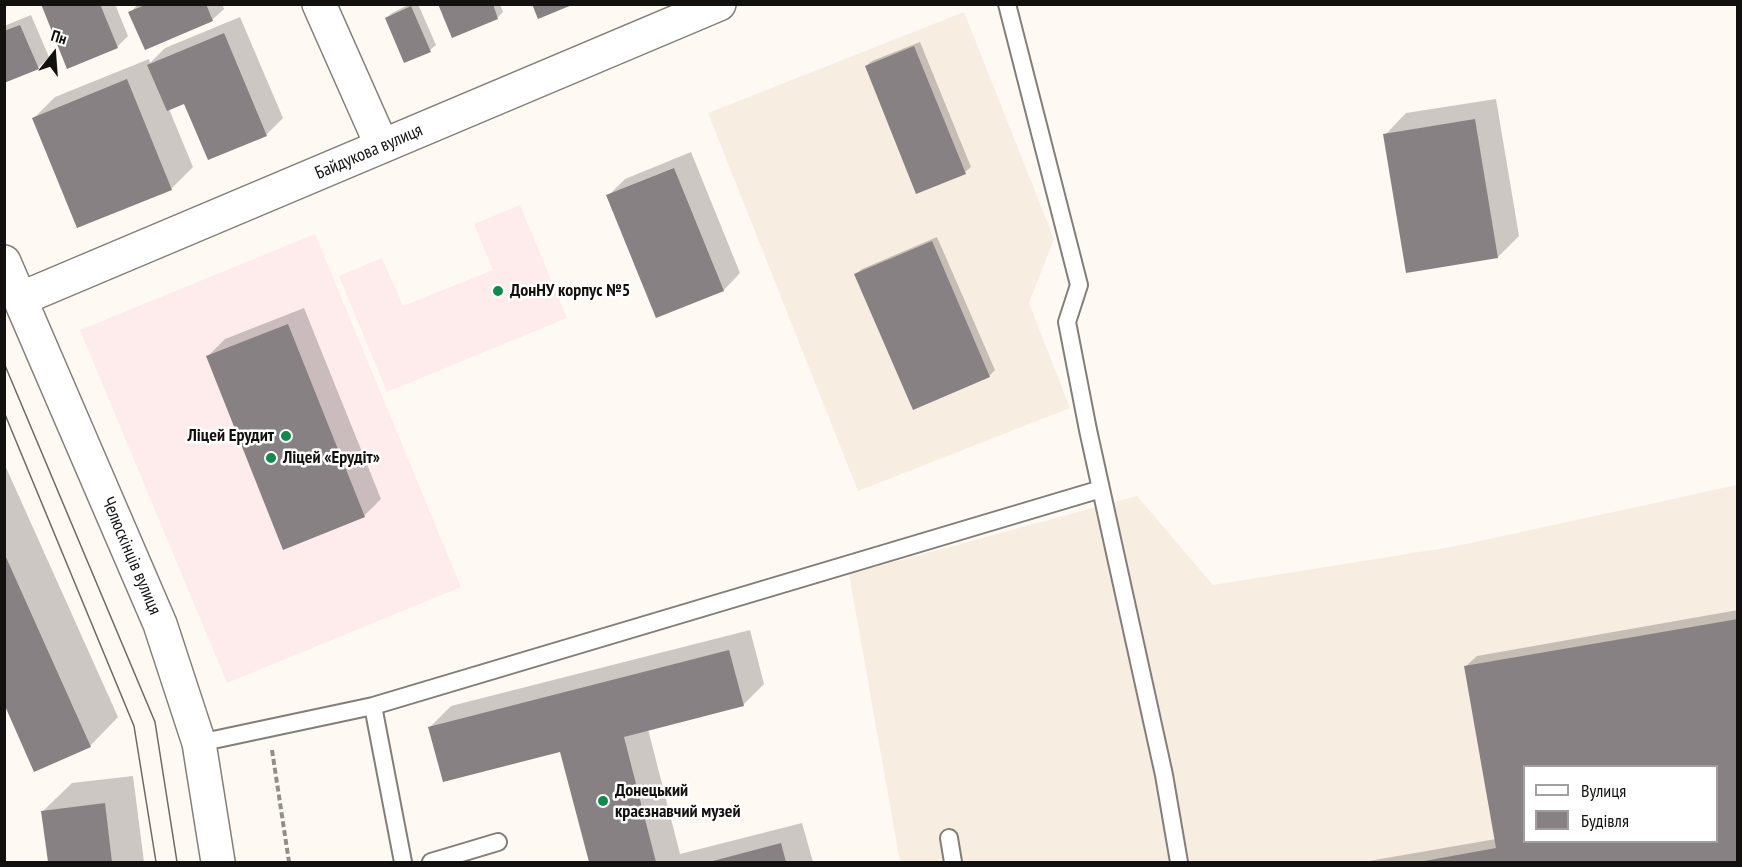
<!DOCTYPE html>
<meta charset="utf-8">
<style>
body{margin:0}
#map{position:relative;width:1742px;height:867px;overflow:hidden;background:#fff9f4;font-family:"PT Sans Narrow",sans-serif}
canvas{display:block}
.frame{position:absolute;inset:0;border:6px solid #13110f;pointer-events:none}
.legend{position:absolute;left:1523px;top:765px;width:195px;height:78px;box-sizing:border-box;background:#fff;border:2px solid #a1a09f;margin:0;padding:8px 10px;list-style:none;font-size:18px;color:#13110f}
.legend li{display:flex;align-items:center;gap:12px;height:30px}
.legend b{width:30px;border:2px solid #a1a09f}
.north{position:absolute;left:24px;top:24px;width:60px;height:60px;-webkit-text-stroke:4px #fff;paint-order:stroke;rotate:17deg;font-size:16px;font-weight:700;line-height:24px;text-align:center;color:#13110f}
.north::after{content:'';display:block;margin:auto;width:21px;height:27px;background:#13110f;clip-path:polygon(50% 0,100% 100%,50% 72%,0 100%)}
</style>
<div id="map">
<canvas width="1742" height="867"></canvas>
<div class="frame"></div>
<ul class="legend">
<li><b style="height:8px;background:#fff"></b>Вулиця</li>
<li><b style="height:16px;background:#888183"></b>Будівля</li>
</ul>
<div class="north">Пн</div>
</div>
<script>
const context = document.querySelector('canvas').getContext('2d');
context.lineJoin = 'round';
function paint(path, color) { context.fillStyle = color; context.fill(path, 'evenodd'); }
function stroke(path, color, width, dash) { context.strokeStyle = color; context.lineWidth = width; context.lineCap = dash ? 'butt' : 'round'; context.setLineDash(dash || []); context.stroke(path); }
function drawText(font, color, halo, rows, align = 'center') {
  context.font = font + ' "PT Sans Narrow",sans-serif'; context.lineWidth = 5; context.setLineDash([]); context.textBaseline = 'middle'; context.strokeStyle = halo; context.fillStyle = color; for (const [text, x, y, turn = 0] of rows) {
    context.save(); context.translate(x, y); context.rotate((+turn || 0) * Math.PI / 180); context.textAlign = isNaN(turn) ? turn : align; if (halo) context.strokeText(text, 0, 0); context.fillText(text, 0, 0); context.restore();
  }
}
paint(new Path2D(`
 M964,12L1054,239L1029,303L1070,408L858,491L708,113Z
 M1737,485V862H900L849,574L1137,496L1213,585L1457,546ZM1524,766H1716V842H1524Z`), '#f8ede1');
paint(new Path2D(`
 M520,205L567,318L387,392L339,276L382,258L403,306L493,270L474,224Z
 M315,234L461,587L227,683L80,330Z`), '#fdeceb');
paint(new Path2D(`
 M42,4H115L128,36L117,47Z
 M138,4H222L224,9L212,20L130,13Z
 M410,4H418L436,45L430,50L386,18L392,13Z
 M439,4H500L503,12L498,17L452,36Z
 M31,15L49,57L38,68L4,82V26Z
 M240,17L283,118L266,135L185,102L169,109L193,167L171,189L34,118L55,97L149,59L150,63L165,48Z
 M920,42L971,167L965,172L866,66L872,61Z
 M1496,99L1519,236L1498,257L1385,135L1406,113Z
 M691,152L740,273L724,290L657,316L608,196L625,179Z
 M937,237L995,370L989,376L856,274L862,269Z
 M304,308L381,499L364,516L208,356L225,339Z
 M4,463L118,717L90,746L35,770L4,703Z
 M1738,610V862H1363L1496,839L1465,667L1477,656ZM1524,766H1716V842H1524Z
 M750,630L764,684L743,705L648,729L680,854L802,823L813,862H590L561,750L430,727L451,706Z
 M133,776L144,862H49L43,811L72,783Z`), '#0003');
paint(new Path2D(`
 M41,4H100L118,48L67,69Z
 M147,4H206L213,21L145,50L128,12Z
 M438,4H493L498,19L452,38Z
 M532,4H572V5L538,19Z
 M411,6L431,52L404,63L385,18Z
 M20,25L39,69L4,83V31Z
 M224,33L267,136L208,160L184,104L167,111L147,65Z
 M914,46L966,174L916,194L865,66Z
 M127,79L172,190L77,228L32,118Z
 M1475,119L1498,258L1406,273L1383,134Z
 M674,168L724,291L656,318L606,195Z
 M932,241L990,377L913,410L854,274Z
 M288,324L365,517L283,550L206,356Z
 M5,555L91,747L34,772L5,706Z
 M1738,619V862H1419L1496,848L1464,666ZM1524,766H1716V842H1524Z
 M729,650L744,706L624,737L656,862H589L560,752L443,782L428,727Z
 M105,803L112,862H48L41,811Z
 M781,843L786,862H709Z`), '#888183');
const lane = new Path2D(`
 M1007,4L1079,285L1067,322L1088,430L1164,775L1179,862
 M373,706L1101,489
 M199,743L373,706L403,862
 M949,838L953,862
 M431,862L498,842`);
const street = new Path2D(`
 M319,4L382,146`);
const secondary = new Path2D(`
 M4,262L160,624L199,743L218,862
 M20,299L719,4`);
stroke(lane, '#837e79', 20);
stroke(street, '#837e79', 36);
stroke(secondary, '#837e79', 36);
stroke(new Path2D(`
 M272,750L289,862`), '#928e8a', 4, [6, 3]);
stroke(lane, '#fff', 16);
stroke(street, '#fff', 33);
stroke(secondary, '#fff', 33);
stroke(new Path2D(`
 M4,363L155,722L177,862
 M4,412L134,726L156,862`), '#6c6865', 1.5);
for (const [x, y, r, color] of [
 [498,291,6,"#0e8d4a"],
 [286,436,6,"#0e8d4a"],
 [271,458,6,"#0e8d4a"],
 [603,801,6,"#0e8d4a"]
]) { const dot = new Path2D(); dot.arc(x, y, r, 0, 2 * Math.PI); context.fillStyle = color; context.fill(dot); stroke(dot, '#fff', 2); }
drawText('18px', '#13110f', '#fff', [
 ["Байдукова вулиця",369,152,-23],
 ["Челюскінців вулиця",131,556,67]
]);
drawText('bold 18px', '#13110f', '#fff', [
 ["ДонНУ корпус №5",510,291],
 ["Ліцей Ерудит",274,436,"right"],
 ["Ліцей «Ерудіт»",283,458],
 ["Донецький",615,791],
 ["краєзнавчий музей",615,812]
], 'left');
</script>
